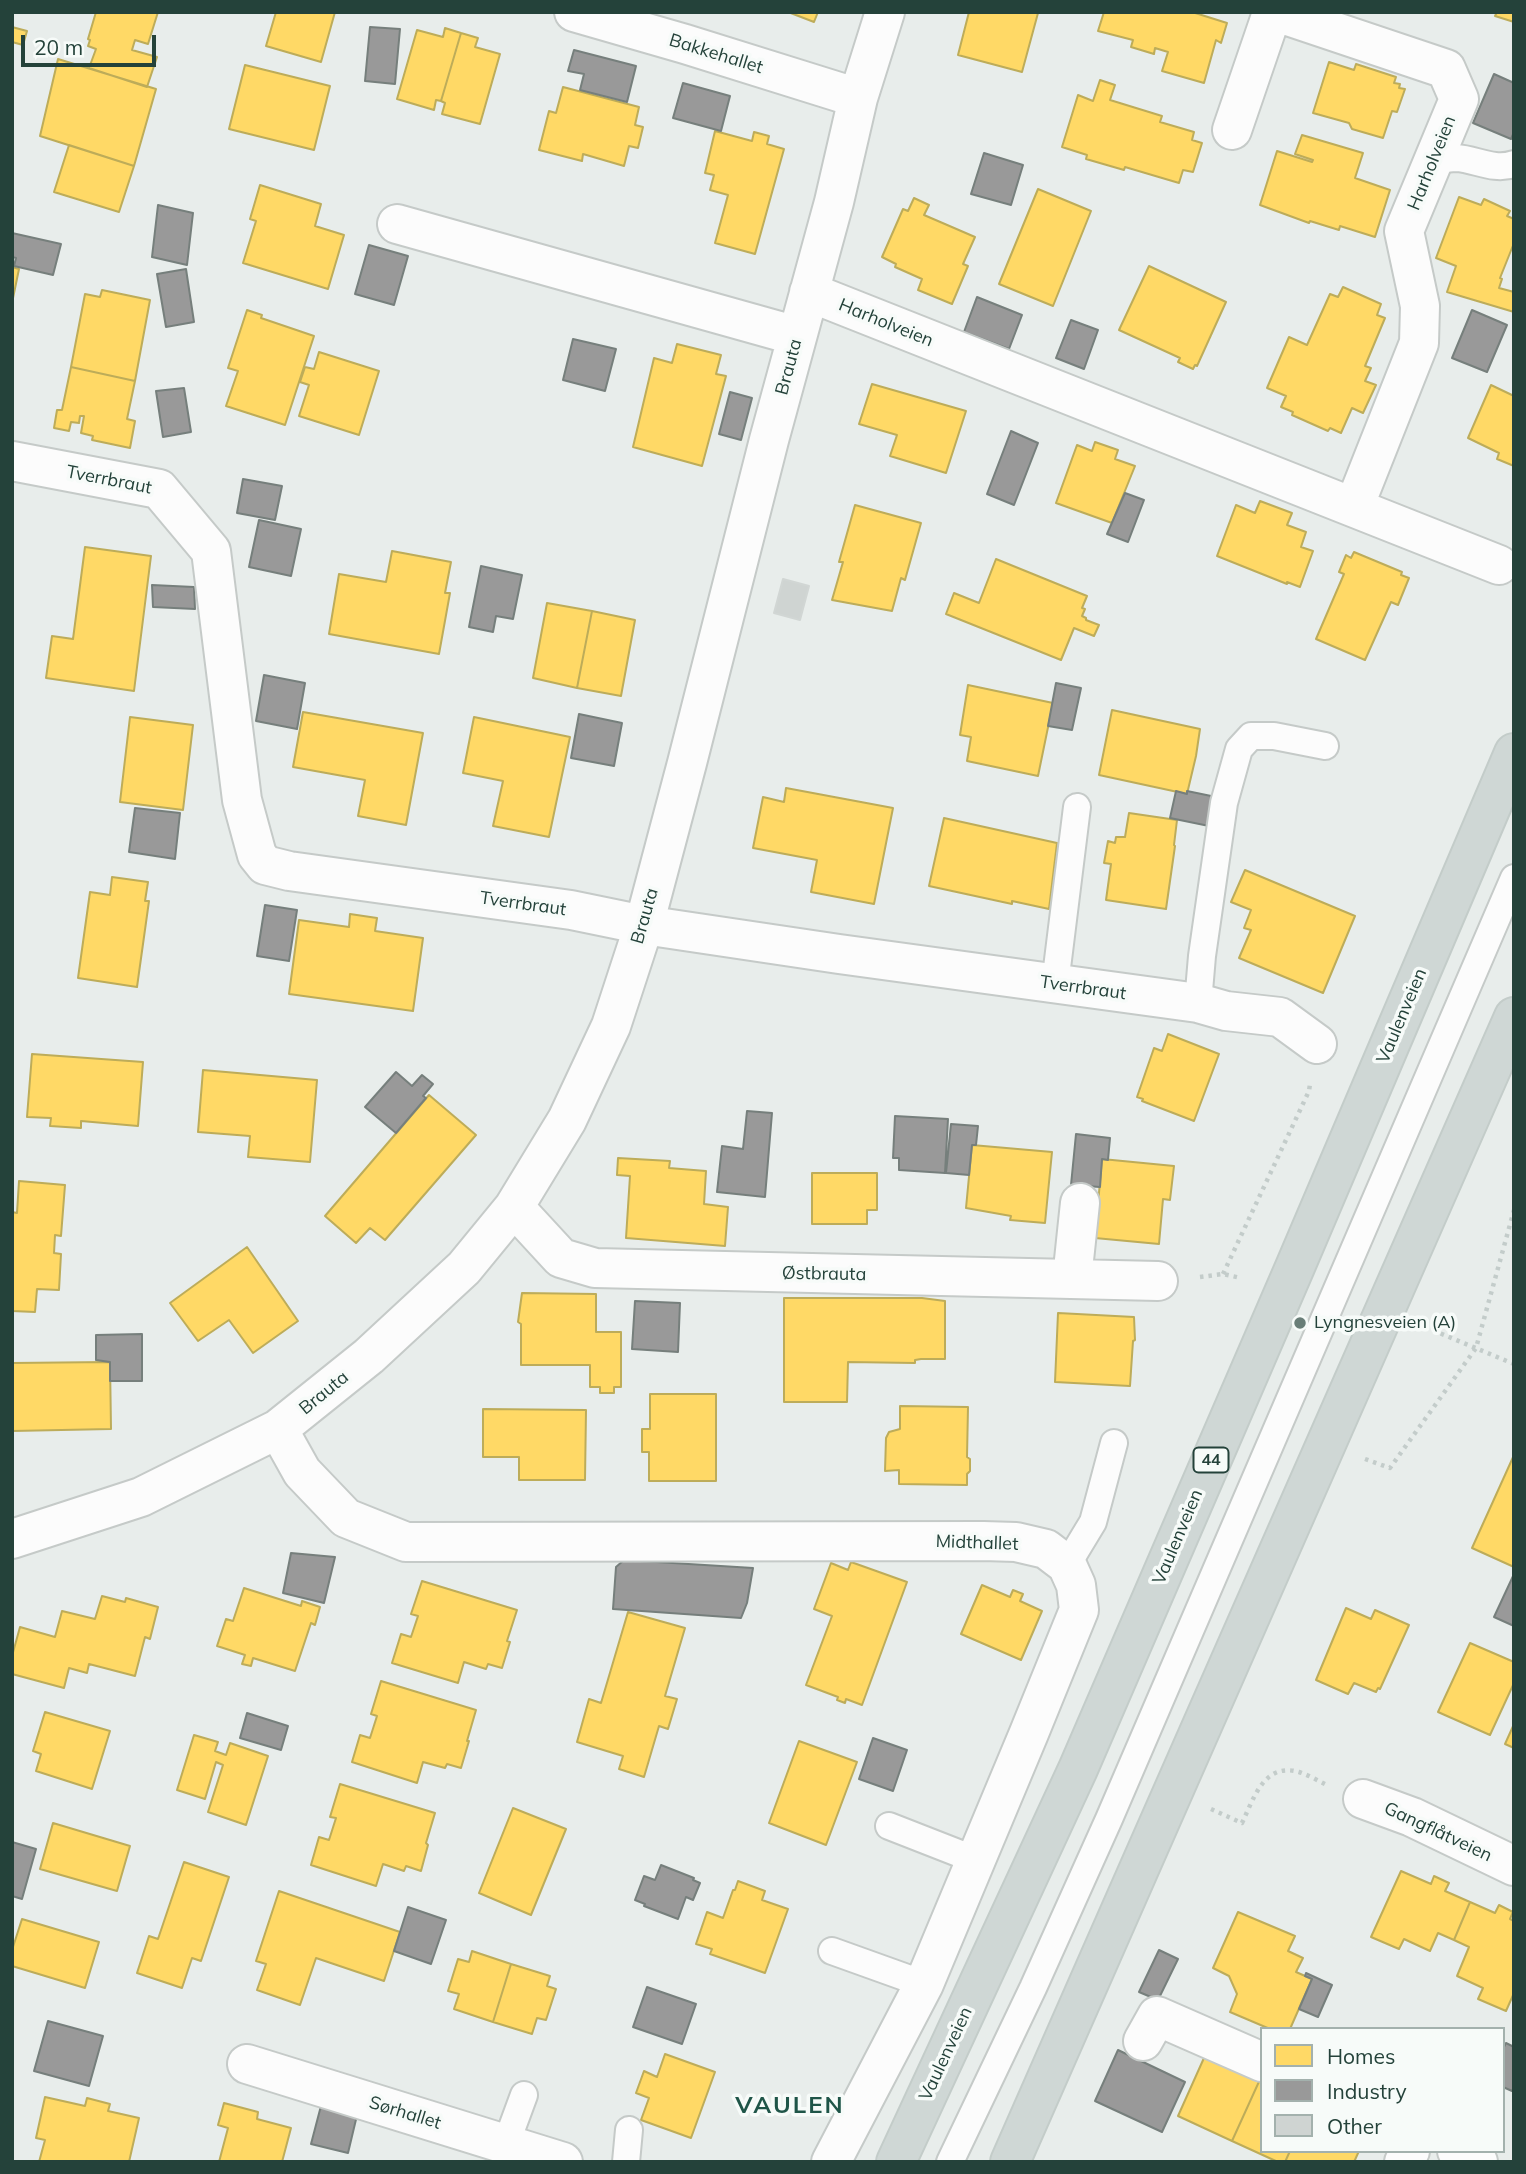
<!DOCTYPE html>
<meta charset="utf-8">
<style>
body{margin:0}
#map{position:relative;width:1526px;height:2174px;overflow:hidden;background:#e8edeb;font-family:Mulish,sans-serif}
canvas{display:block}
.frame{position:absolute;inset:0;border:14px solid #24423a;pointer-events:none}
.legend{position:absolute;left:1260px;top:2027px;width:245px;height:126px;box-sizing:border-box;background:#f7fbf9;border:2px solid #a3b1ad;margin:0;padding:9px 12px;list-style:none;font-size:21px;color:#24423a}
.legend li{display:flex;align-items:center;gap:14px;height:35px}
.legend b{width:35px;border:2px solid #a3b1ad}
.scale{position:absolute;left:21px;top:35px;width:135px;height:32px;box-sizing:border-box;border:4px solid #24423a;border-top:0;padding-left:9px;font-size:21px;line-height:24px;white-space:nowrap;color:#24423a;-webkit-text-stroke:5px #f7fbf9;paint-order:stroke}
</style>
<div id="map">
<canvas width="1526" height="2174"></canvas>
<div class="frame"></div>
<ul class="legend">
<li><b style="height:19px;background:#ffd966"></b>Homes</li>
<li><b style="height:19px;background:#999"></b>Industry</li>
<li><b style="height:19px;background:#cfd4d2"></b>Other</li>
</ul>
<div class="scale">20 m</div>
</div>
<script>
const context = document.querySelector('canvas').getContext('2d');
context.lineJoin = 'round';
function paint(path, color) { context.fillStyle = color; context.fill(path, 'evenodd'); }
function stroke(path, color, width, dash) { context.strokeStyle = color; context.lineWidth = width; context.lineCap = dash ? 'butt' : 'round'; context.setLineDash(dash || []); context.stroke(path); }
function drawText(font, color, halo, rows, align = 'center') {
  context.font = font + ' Mulish,sans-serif'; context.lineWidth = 7; context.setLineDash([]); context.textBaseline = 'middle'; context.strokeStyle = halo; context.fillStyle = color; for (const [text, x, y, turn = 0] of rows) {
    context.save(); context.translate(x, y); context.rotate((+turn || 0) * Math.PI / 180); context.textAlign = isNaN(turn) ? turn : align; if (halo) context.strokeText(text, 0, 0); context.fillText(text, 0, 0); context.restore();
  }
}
const homes = new Path2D(`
 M96,12H158L148,44L135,40L132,50L157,57L147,87L89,68L96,49L88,46L90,40L88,39Z
 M276,12H335L321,62L266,46Z
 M788,12H818L814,22Z
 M969,12L1038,13L1022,72L958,55Z
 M1104,12H1192L1227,23L1221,43L1216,40L1204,83L1162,71L1168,52L1155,48L1154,54L1131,47L1133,40L1098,31Z
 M1497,12H1514V22L1495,16Z
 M12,27L27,31L23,45L12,42Z
 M445,28L461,33L441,101L436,100L434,110L397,99L417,30L443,37Z
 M461,33L478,38L475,47L500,54L480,124L442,114L445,103L441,101Z
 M58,59L156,89L134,166L40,136Z
 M1329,62L1354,70L1356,64L1396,77L1394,83L1400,84L1399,88L1405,89L1397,112L1392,111L1383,138L1352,129L1349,123L1313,113Z
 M245,65L330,86L314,150L229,129Z
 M1100,80L1115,85L1110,100L1162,116L1160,122L1194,132L1192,140L1202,143L1193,172L1183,170L1179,183L1125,167L1124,170L1086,159L1087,155L1062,147L1078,95L1093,101Z
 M563,87L639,107L635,125L643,127L638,148L629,146L624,166L583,154L582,161L539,150L549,111L556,113Z
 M715,131L752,141L754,132L769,136L767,144L784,149L755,254L715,243L728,195L710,190L714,175L705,173Z
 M1302,135L1363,153L1355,178L1390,190L1375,237L1340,226L1339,230L1310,221L1309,223L1260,205L1277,151L1312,162L1313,160L1295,154Z
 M69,145L134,166L119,212L54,192Z
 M260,185L321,204L315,226L344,235L328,289L243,263L256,221L250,219Z
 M1038,189L1091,211L1053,306L999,284Z
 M1459,197L1481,205L1484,199L1510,211L1507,216L1514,219V243L1500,278L1502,279L1499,288L1514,292V312L1447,292L1456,266L1436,258Z
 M914,198L929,205L924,215L975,237L963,264L968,266L952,304L918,290L922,279L895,267L896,264L882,257L903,209L908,211Z
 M1149,266L1226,302L1197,366L1195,365L1193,369L1178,362L1180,358L1119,330Z
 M12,267L19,269L12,303Z
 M1343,287L1381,304L1377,315L1385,318L1365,366L1371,368L1365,381L1376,385L1363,413L1352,408L1341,433L1330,428L1328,431L1292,415L1293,412L1281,407L1286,396L1267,388L1289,337L1307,345L1330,294L1338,297Z
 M102,290L150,300L135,381L71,367L85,294L100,297Z
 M247,310L262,315L261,318L314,336L285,425L226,406L238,371L228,368Z
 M677,344L721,355L716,374L726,376L702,466L633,447L654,358L672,363Z
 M319,352L379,371L359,435L299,416L309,385L300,382L305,367L314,369Z
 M71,367L135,381L127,419L135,421L130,448L92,440L93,436L81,433L84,416H80L79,423L71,422L69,431L54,428L57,410H62Z
 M872,384L966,411L946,473L890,456L897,435L859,424Z
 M1491,385L1514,396V466L1497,459L1499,453L1468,438Z
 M1095,442L1118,450L1115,459L1135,466L1112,523L1056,503L1077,445L1092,451Z
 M1260,501L1292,513L1287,525L1306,532L1301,547L1313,551L1300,587L1287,582V584L1217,556L1236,505L1255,513Z
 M855,505L921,523L905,580L901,578L892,611L832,600L843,562H839Z
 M85,547L151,556L134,691L46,678L52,636L73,639Z
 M392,551L451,562L445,593H450L439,654L329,634L339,574L386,582Z
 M1354,552L1402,572L1401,575L1409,578L1398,605L1391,602L1365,660L1316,639L1344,574L1339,572L1346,555L1351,558Z
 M996,559L1087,596L1082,608L1085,609L1082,616L1086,618V620L1099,625L1094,636L1074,628L1061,660L946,614L954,593L979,603Z
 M547,603L592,611L577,688L533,678Z
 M592,611L635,620L621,696L577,688Z
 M968,685L1053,703L1038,776L967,761L971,737L960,735Z
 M1112,710L1200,729L1196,756L1187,794L1099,775Z
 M303,712L423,733L406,825L358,816L365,780L293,767Z
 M130,717L193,725L183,810L120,802Z
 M474,717L570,737L549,837L493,826L503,781L463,773Z
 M786,788L893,808L874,904L811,892L817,860L753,848L763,797L784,802Z
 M1129,813L1177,820L1174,845L1175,846L1166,909L1106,900L1111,864L1104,863L1108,841L1115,843L1116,837H1125Z
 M944,818L1057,843L1049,909L1012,901V904L929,886Z
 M1245,870L1355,916L1323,993L1239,958L1251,930L1244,928L1251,910L1231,902Z
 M112,877L148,882L145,901H149L137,987L78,978L90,892L110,895Z
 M350,914L377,918L375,931L423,938L413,1011L289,994L299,920L349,927Z
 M1168,1034L1219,1054L1194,1121L1142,1101L1143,1099L1137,1097L1154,1048L1162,1051Z
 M32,1054L143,1062L138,1126L81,1121V1128L50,1126L51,1118L27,1117Z
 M203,1070L317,1080L310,1162L248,1157L250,1136L198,1132Z
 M429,1095L476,1135L385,1240L370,1228L356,1243L325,1216Z
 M972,1145L1052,1152L1045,1223L1010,1220L1011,1216L966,1208Z
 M618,1158L670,1161L669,1168L706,1171L704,1204L728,1207L725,1246L626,1238L630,1176L617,1175Z
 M1102,1159L1174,1166L1170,1200L1163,1199L1159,1244L1095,1238Z
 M812,1173H877V1210H867V1224H812Z
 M19,1181L65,1185L61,1236L55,1235L54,1253L61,1254L59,1290L37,1289L35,1312L12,1311V1212L17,1213Z
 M247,1247L298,1321L253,1353L229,1320L198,1341L170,1303Z
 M522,1293L596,1294V1332H621V1387H614V1393H600V1387H590V1365H521V1324L518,1322Z
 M784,1298H922L945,1301V1359H921L915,1360V1363L848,1362L847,1402H784Z
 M1058,1313L1134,1317L1135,1340L1133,1341L1130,1386L1055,1382Z
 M110,1362L111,1429L12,1431V1363Z
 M650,1394H716V1481H649V1452H642V1429H650Z
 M900,1406L968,1407L967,1457L970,1459V1471L967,1474V1485L899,1484V1470L885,1471L886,1438L889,1432L900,1429Z
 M483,1409L586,1410L585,1480H519V1457H483Z
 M1514,1455V1567L1472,1548Z
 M851,1562L907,1582L862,1705L846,1699L845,1703L837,1700L838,1697L806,1685L832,1616L814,1609L831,1563L848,1570Z
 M422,1581L517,1610L507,1641L510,1642L502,1668L488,1664L486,1669L464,1662L458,1683L392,1663L401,1634L411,1637L418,1616L411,1614Z
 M982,1585L1010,1597L1013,1590L1023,1594L1020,1601L1042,1611L1021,1660L961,1634Z
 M244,1588L301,1606L302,1601L320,1607L315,1625L311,1623L295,1671L253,1658L251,1666L242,1664L245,1655L217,1646L226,1619L233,1621Z
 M102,1596L125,1602L126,1598L158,1607L150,1639L145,1637L135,1676L89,1664L87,1673L69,1668L64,1688L12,1674V1656L20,1627L55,1637L62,1611L95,1619Z
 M1346,1608L1371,1619L1375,1610L1409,1625L1380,1689L1378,1688L1376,1692L1354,1683L1348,1694L1316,1680Z
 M628,1612L685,1628L665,1696L677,1699L668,1729L659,1726L644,1777L619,1769L623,1756L577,1742L589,1699L601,1703Z
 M1470,1643L1514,1662V1683L1490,1735L1438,1712Z
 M381,1681L476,1710L467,1741H469L461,1768L447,1764L445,1768L423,1762L417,1783L352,1762L360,1735L370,1738L377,1716L371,1714Z
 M45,1712L110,1731L92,1789L36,1771L41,1754L33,1751Z
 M1514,1724V1748L1505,1744Z
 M194,1735L218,1742L215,1751L226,1755L230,1743L268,1756L246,1825L208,1812L223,1765L216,1762L205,1799L177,1790Z
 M799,1741L857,1762L826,1845L769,1823Z
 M340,1784L435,1813L426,1843L428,1845L421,1871L406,1866L404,1871L383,1864L376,1886L311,1865L319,1837L329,1840L336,1818L330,1817Z
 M513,1808L566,1829L531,1915L479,1893Z
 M53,1823L130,1846L117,1891L40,1869Z
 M184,1862L229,1877L201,1961L192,1958L182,1988L137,1973L149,1936L158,1939Z
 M1401,1871L1431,1884L1434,1876L1449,1883L1445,1891L1470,1902L1454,1940L1438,1933L1430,1951L1404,1939L1399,1949L1371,1937Z
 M738,1881L765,1891L762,1900L788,1909L765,1973L710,1954L712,1949L696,1944L707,1912L723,1918L733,1890H735Z
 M279,1891L400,1932L384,1981L316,1958L300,2005L257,1990L266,1964L256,1961Z
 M1470,1902L1495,1913L1499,1905L1513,1912L1510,1919L1514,1921V1993L1506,2011L1478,1999L1483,1988L1457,1976L1469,1947L1454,1940Z
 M1238,1912L1295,1936L1288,1951L1303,1958L1296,1972L1312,1979L1290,2029H1270L1230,2012L1237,1994L1229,1976L1213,1968Z
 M22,1919L99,1942L85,1988L12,1966V1950Z
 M472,1951L511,1964L493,2022L454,2009L459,1994L448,1991L458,1959L469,1962Z
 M511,1964L550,1976L547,1986L556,1989L546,2020L537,2018L532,2034L493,2022Z
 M1208,2049L1262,2075L1232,2141L1178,2116Z
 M665,2054L715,2072L691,2138L641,2120L649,2098L636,2093L644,2071L657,2077Z
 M1262,2075V2151H1290L1285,2162H1278L1232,2141Z
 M45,2097L85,2106L87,2098L110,2104L108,2111L139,2118L129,2162H39L45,2140L36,2138Z
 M224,2103L258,2112L257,2119L291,2128L282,2162H219L228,2128L218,2125Z
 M1290,2151H1359L1354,2162H1285Z`);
paint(homes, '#ffd966');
stroke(homes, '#bdac59', 2);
const industry = new Path2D(`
 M370,27L400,29L395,84L365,81Z
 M574,50L636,66L627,102L580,90L584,74L568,71Z
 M1494,74L1514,83V132L1511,139L1473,123Z
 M683,83L730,96L721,131L673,118Z
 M984,153L1023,165L1011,205L971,194Z
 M158,205L193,213L187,265L152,257Z
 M12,233L61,244L53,275L14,266L16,258L12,257Z
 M369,245L408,256L394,305L355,294Z
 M186,269L194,322L166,327L157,274Z
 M977,297L1022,315L1009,349L964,332Z
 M1472,310L1507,325L1487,372L1452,358Z
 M1071,320L1098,330L1084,369L1056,358Z
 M573,339L616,349L605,391L563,380Z
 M184,388L191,432L163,437L156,391Z
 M730,392L752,398L741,440L719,434Z
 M1011,431L1038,443L1014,505L987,494Z
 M243,479L282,486L275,520L237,513Z
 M1125,493L1144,500L1128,542L1107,534Z
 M259,520L301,529L291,576L249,567Z
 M481,566L522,575L513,619L496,616L493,632L469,627Z
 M152,585L194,587L195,609L153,607Z
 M264,675L305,683L297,729L256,721Z
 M1056,683L1081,688L1072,730L1048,726Z
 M579,714L622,723L614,766L571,758Z
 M1176,791L1187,794V791L1216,797L1209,826L1170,818Z
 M135,808L180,813L175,859L129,852Z
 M265,905L297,910L289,961L257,956Z
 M396,1072L412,1086L422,1075L433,1084L423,1096L426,1098L396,1133L365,1107Z
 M747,1111L772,1113L765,1197L717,1192L722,1146L743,1149Z
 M895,1116L948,1119L945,1173L899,1170V1158H893Z
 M951,1124L978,1126L976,1145H972L969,1175L946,1173Z
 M1076,1134L1110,1138L1108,1160L1102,1159L1100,1187L1071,1185Z
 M635,1301L680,1303L678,1352L632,1349Z
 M142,1334V1381H110V1362L96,1360V1335Z
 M291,1553L335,1557L324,1603L283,1593Z
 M624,1560L753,1568L747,1603L741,1618L613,1609L616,1567Z
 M1514,1574V1626L1494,1617Z
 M247,1713L288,1726L281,1750L240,1738Z
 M873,1738L907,1750L893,1791L859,1779Z
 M12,1842L36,1849L22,1899L12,1896Z
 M661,1865L694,1878L693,1880L700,1883L693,1900L686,1897L678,1919L644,1906L645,1904L635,1900L644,1876L655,1880Z
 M408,1907L446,1920L431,1964L394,1951Z
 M1159,1950L1178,1959L1158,2000L1139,1992Z
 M1306,1973L1332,1985L1318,2017L1299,2009L1312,1979L1305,1976Z
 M647,1987L696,2004L682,2044L633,2027Z
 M48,2021L103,2036L89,2086L34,2071Z
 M1506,2043L1514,2047V2087L1512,2091L1503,2087V2049Z
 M1118,2050L1185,2082L1162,2132L1095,2101Z
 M322,2102L358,2111L348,2153L311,2144Z`);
paint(industry, '#999');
stroke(industry, '#767f7c', 2);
const building = new Path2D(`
 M783,579L809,586L800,620L774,613Z`);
paint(building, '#cfd4d2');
stroke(building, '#d1d6d4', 2);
const service = new Path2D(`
 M1432,161C1440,160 1448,158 1456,158C1476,159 1493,171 1514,164
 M1055,984L1077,807
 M1198,1003L1202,956L1224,803L1239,749L1251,736H1274L1325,746
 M1067,1565L1093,1522L1114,1443
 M889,1826L976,1860
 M832,1951L924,1984
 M506,2144L524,2095
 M626,2162L629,2130
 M950,2162L1033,1988L1109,1819L1514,878`);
const minor = new Path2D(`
 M574,12L685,44L858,98
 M1232,130L1271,16H1288L1446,69L1459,99L1404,231L1420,306L1419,343L1354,507
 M397,224L797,336
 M809,292L1499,565
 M12,461L159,489L211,551L242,800L257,855L265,865L289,871L571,910L644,925L839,954L1198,1003L1226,1011L1280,1017L1317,1044
 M514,1207L561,1258L595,1268L1158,1281
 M1072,1279L1080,1203
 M278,1429L302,1472L346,1518L406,1542L983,1541L1016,1542L1046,1549L1067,1565L1076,1585L1079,1610L1029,1733L924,1984L831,2162
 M12,1539L141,1497L278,1429L369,1356L464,1268L514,1207L567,1120L611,1026L644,925L687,763L769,440L834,202L858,98L885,12
 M1363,1799L1412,1817L1514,1866
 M1143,2041L1157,2016L1262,2062
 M247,2064L563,2162
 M1457,2151L1478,2162
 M1404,2162L1410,2151`);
const primary = new Path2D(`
 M896,2162L1078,1769L1295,1267L1514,753
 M1010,2162L1514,1017`);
stroke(service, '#c5cac8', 30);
stroke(minor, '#c5cac8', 42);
stroke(primary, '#c3ccc9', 42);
stroke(new Path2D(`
 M1223,1274L1309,1091L1310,1084
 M1200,1277L1223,1274L1241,1278
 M1425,1327L1514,1364
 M1365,1459L1390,1468L1476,1348L1514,1210
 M1211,1809L1242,1823C1254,1798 1264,1762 1299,1772C1308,1775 1317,1780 1325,1784`), '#c3ccca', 4.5, [3.5, 5]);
stroke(service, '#fcfcfc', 26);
stroke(minor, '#fcfcfc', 38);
stroke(primary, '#cfd7d5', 38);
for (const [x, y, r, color] of [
 [1300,1323,7,"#697e78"]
]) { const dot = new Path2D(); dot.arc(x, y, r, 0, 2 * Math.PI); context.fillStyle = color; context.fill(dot); stroke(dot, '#f7fbf9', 2.5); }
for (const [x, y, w] of [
 [1211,1460,35]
]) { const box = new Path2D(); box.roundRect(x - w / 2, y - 12.5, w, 25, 5); context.fillStyle = '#f7fbf9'; context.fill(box); stroke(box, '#24423a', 2); }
drawText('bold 16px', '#24423a', null, [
 ["44",1211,1460]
]);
drawText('18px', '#24423a', '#f7fbf9', [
 ["Bakkehallet",716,54,17],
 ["Harholveien",1432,163,-68],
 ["Harholveien",886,323,22],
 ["Brauta",789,367,-75],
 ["Tverrbraut",109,480,11],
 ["Tverrbraut",523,904,8],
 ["Brauta",645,916,-74],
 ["Tverrbraut",1083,988,8],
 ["Vaulenveien",1402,1016,-67],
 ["Østbrauta",824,1274,1],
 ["Brauta",324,1393,-39],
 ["Vaulenveien",1178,1537,-67],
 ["Midthallet",977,1543,2],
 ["Gangflåtveien",1438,1832,25],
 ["Vaulenveien",946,2054,-65],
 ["Sørhallet",405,2113,17]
]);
drawText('18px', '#24423a', '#f7fbf9', [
 ["Lyngnesveien (A)",1314,1323]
], 'left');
context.letterSpacing = '2px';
drawText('bold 24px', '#1f5548', '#f7fbf9', [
 ["VAULEN",790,2106]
]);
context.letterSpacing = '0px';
</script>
